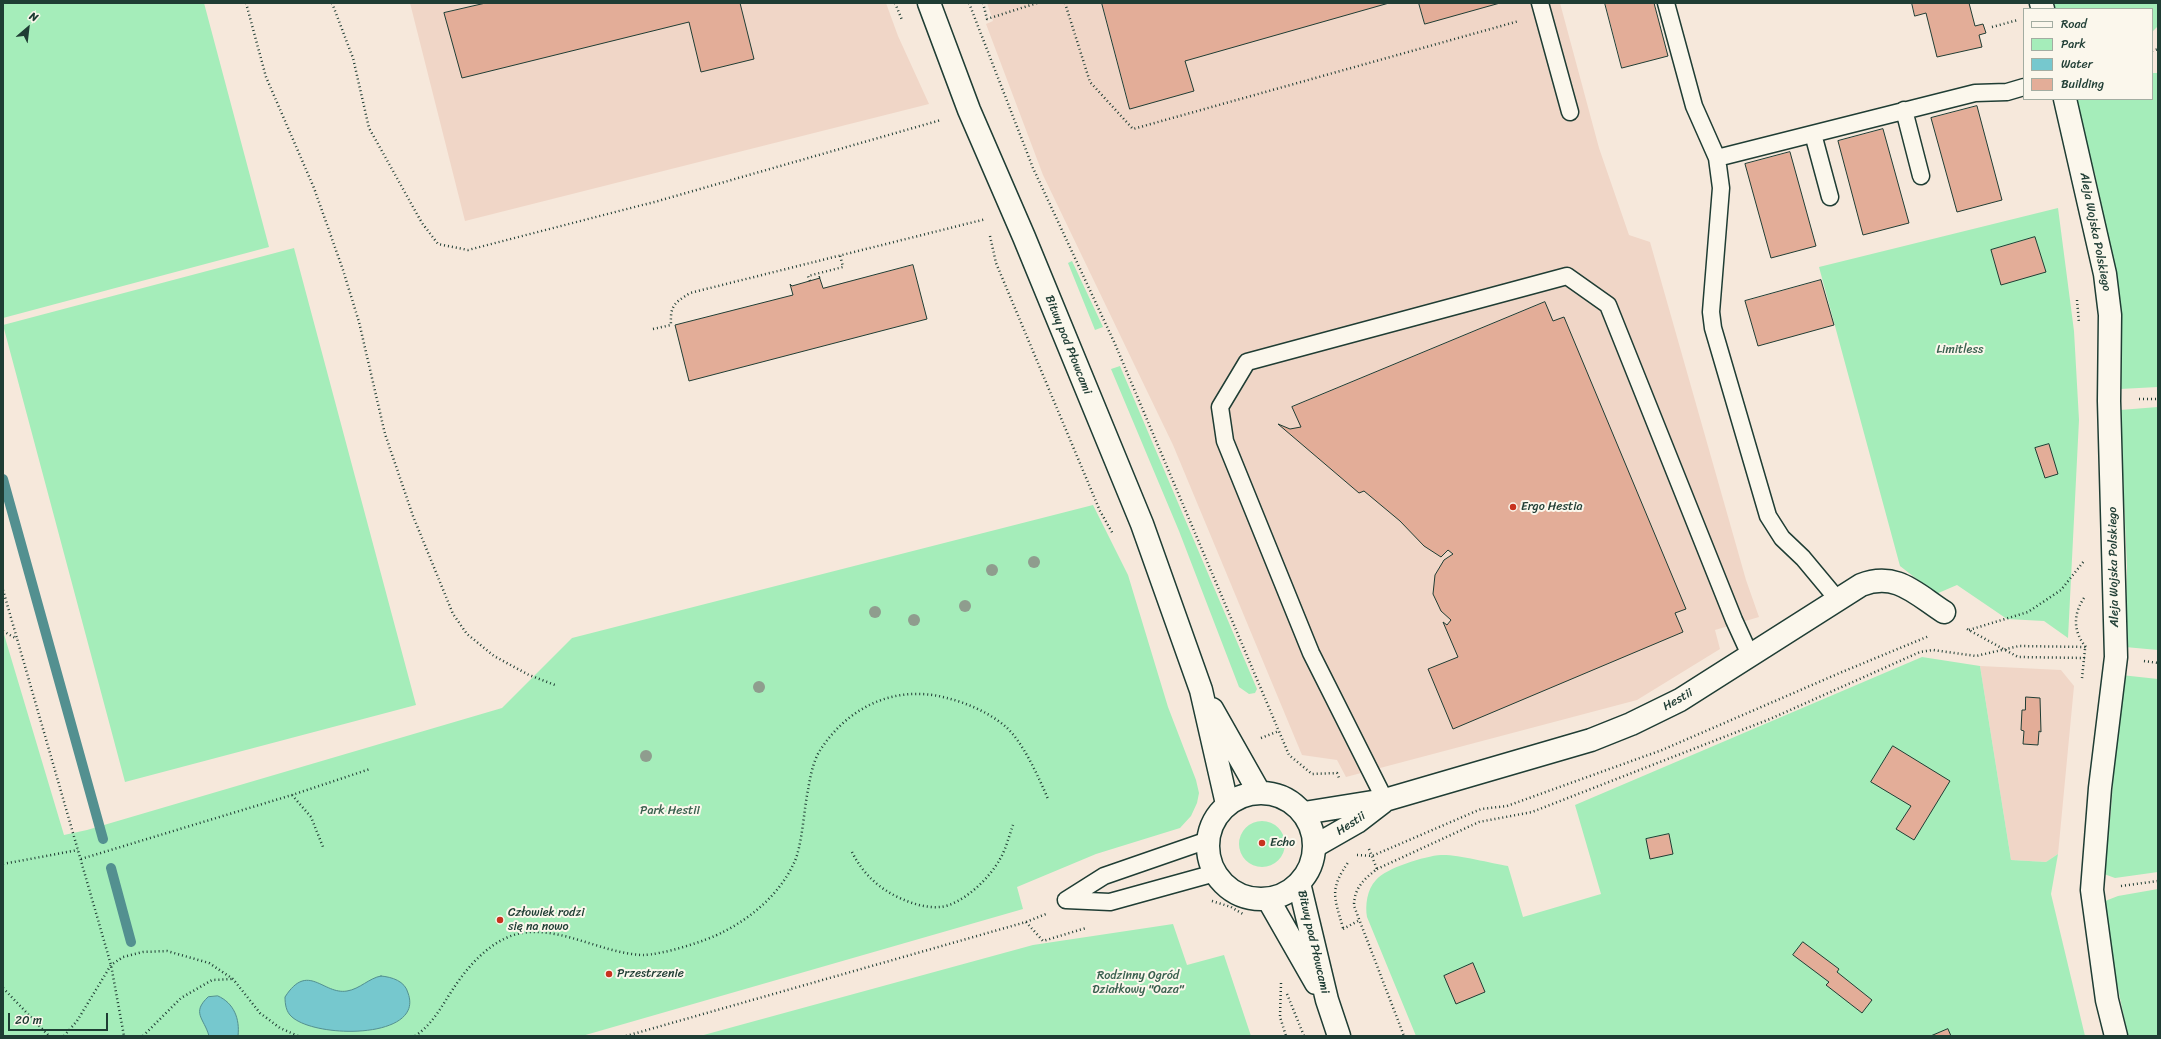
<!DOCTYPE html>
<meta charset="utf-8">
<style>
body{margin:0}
#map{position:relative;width:2161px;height:1039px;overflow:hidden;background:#f6e8db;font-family:Sriracha,sans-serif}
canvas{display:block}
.frame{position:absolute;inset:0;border:4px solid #1f3d34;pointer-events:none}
.legend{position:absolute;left:2023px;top:8px;width:130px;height:92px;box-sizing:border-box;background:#fbf7ec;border:1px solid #a3ada2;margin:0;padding:5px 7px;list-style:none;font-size:12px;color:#1f3d34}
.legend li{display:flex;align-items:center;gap:8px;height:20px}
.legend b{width:20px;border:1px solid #a3ada2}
.north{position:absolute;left:8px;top:8px;width:40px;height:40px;-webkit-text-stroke:3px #fbf7ec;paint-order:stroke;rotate:28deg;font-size:11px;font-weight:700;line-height:16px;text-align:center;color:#1f3d34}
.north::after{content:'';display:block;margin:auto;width:14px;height:18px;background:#1f3d34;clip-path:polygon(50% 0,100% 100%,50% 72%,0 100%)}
.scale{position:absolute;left:8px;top:1013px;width:100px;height:18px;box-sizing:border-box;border:2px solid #1f3d34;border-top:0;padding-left:5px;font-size:12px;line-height:14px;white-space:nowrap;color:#1f3d34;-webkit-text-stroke:3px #fbf7ec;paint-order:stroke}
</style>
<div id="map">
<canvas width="2161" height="1039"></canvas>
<div class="frame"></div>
<ul class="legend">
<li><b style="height:5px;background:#fbf7ec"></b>Road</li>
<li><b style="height:11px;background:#a5edba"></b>Park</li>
<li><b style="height:11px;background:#76c8ce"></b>Water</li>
<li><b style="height:11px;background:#e3ad98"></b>Building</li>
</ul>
<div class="north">N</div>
<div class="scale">20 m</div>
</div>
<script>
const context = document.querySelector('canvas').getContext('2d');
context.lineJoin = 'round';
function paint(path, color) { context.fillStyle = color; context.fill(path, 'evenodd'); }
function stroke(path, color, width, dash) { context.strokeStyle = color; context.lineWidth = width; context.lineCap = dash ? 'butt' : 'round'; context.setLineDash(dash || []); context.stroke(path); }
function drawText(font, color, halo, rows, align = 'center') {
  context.font = font + ' Sriracha,sans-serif'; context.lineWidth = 4; context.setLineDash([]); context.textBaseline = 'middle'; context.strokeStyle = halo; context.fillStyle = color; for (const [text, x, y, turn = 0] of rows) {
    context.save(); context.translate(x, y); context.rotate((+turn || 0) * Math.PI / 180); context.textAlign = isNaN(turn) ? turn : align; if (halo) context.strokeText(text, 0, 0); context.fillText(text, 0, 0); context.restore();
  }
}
paint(new Path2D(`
 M410,3H886L898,36L929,104L465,221Z
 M987,3H1560L1599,148L1629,235L1650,242L1746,580L1759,617L1715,630L1720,649L1637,700L1346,777L1337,760L1302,755L1173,445L1043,175L986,24L993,21Z
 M1980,666L2061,670L2074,686L2058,854L2046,862L2011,860Z`), '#f0d6c7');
paint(new Path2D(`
 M3,3H204L269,247L3,318Z
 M2049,3H2158V26L2152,32V9H2050Z
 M2152,73H2158V387L2120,389L2112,255L2095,174L2073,99H2152Z
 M2058,208L2074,331L2079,420L2068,638L2044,621L2007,619L1957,585L1936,594L1900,566L1819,267Z
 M294,248L416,705L125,782L3,325Z
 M1072,261L1103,327L1095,330L1068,263Z
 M1120,366L1257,689L1255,693L1249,694L1239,687L1179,531L1111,369Z
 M2158,407V650L2125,647L2127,567L2120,410Z
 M1093,505L1128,575L1168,707L1196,780L1199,793L1197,803L1191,816L1180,828L1096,854L1017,887L1023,909L582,1036H3V631L64,835L87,830L502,708L572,638Z
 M1922,657L1980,666L2011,860L2046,862L2058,854L2051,894L2085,1036H1416L1367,917C1365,906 1367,889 1376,880C1386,868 1425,856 1441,855C1455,854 1491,863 1508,866L1523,917L1601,894L1575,805Z
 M2121,675L2158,679V872L2115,878L2104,874L2111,809Z
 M1239 844a23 23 0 1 1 46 0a23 23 0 1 1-46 0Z
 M2158,889V1036H2128L2100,903L2118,896Z
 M1173,924L1187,965L1224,955L1251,1036H700L1033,945Z`), '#a5edba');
const water = new Path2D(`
 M381,976C392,977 405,981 408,993C425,1039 317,1039 292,1017C286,1012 285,1004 285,997C308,961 323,995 347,991C360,989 369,978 381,976Z
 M218,996C234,1003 240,1019 238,1036H209C204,1018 191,1013 208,997Z`);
paint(water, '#76c8ce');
stroke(water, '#539090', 1);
stroke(new Path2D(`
 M3,479L103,839
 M111,868L131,942`), '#539090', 10);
const building = new Path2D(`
 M486,3H740L754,59L701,72L689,22L462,78L444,13Z
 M1102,3H1389L1185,61L1194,91L1130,109Z
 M1419,3H1500L1425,24Z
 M1605,3H1654L1668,56L1622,68Z
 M1912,3H1969L1975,26L1983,24L1986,33L1979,35L1982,47L1937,57L1926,13L1915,16Z
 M1977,106L2002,200L1957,212L1931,118Z
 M1883,129L1909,223L1863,235L1838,141Z
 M1790,152L1816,246L1771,258L1745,164Z
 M2035,237L2046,272L2001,285L1991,250Z
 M913,265L927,319L689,381L675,325L793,295L790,284L792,286L820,278L819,276L823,288Z
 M1821,280L1834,325L1758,346L1745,301Z
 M1545,302L1553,321L1564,317L1686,609L1675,613L1683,632L1453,729L1428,669L1458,657L1443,622L1447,625L1451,620L1441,611L1433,594L1435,575L1444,560L1453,554L1448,550L1441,557L1424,546L1400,521L1364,491L1359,493L1278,424L1290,429L1301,427L1292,407Z
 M2049,444L2058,474L2045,478L2035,448Z
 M2026,697L2040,698L2041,732L2039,731L2038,745L2023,744L2024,731L2021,730L2022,710H2025Z
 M1893,746L1950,781L1914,840L1896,829L1911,806L1871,782Z
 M1669,834L1673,854L1650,859L1646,839Z
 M1803,942L1839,969L1837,972L1872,1000L1862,1013L1826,985L1829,982L1793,955Z
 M1473,963L1485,992L1456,1004L1444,976Z
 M1948,1029L1951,1036H1931Z`);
paint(building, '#e3ad98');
stroke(building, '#1f3d34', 1);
const lane = new Path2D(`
 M1540,3L1570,112
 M1666,3L1694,106L1717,158L1721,188L1711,312L1713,328L1768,516L1782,538L1803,558L1838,600
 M1904,110L1921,176
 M1813,134L1830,197
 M1717,158L1975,93L2007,92L2024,87
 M1385,800L1311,653L1225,441L1220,407L1247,362L1567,276L1608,305L1734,620L1750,655
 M1066,900L1104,876L1208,840
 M1066,900L1110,902L1215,873`);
const street = new Path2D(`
 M2041,3L2043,9
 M2065,99L2105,274L2110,315L2109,401L2116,657L2100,788L2092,890L2107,1000L2116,1036
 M1304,813L1385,800L1591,740L1631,724L1680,700L1861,585C1896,571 1916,594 1944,612
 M1315,846L1357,822L1383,802`);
const secondary = new Path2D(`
 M929,3L969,110L1024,237L1142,524L1201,690L1227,804
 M1212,709L1259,792
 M1208 846a53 53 0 1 1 106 0a53 53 0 1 1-106 0Z
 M1299,883L1327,1000L1339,1036
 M1268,899L1316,983`);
stroke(lane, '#1f3d34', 19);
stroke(street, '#1f3d34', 25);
stroke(secondary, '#1f3d34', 25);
stroke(new Path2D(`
 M246,3L266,77L314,188L343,270L359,322L385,434L413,516L453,614L467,634L494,656L529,675L555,685
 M332,3L353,58L369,128L422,223L438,244L468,250L658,201L941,120
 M895,3L902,20
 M969,3L1033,168L1115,344L1289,755L1312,774L1337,773L1339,778
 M983,3L987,19L1037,3
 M1065,3L1090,82L1133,129L1519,21
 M1992,27L2018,20
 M2152,51L2158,49
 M990,236L996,263L1100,511L1113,534
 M810,281L808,276L843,267L840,255
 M2077,300L2079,323
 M653,329L671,325C670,306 674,303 690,293L986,219
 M2139,399H2158
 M3,590L111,965L124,1036
 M2084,598C2073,614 2073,632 2086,647
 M1967,629L2018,657L2085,658
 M1969,630L2028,612L2061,590L2084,561
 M3,631L17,639
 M2144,661L2158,663
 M2082,678L2085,649
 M1261,738L1279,731
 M292,795L311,817L323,847
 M1369,849L1377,869C1364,879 1354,888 1354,906L1404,1036
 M852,852C863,874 879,889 902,899C913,904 927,908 940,907C962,905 990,878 1000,859C1006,849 1009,836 1013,825
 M1357,855L1372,856L1481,809L1507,806L1662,750L1842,672L1929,636
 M81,859L292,795L370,769
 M3,864L78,850
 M1377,869L1479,822L1532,812L1770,719L1920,652L1933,650L1976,656L2019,646L2086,647
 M2121,886L2158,881
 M1212,901L1231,907L1243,914
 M1026,922L1043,941L1086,928
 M1343,928C1334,896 1329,890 1349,861
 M1343,929L1358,921
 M1281,983L1280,1017L1286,1036
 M3,988L49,1036
 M1287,994L1304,1036
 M64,1036L77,1021L111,965L123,957L143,952L167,951L209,963L233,979L260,1013L280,1028L298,1036
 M143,1036L181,998L212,980L233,979
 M415,1036C433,1024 441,1007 453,989C466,969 484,948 506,938C549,918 599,954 643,955C661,955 707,941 723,932C753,917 780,893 794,863C802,847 804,809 808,790C810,778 813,762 819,752C847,707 895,684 947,698C967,703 990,713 1006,727C1023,742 1039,778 1048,799
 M626,1036L1026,922L1046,914`), '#1f3d34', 2.5, [1, 3]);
stroke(lane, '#fbf7ec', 16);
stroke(street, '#fbf7ec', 22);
stroke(secondary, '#fbf7ec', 22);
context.fillStyle = '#8f9d8e';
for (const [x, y] of [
 [1034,562],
 [992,570],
 [965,606],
 [875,612],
 [914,620],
 [759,687],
 [646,756]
]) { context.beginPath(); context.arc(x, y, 6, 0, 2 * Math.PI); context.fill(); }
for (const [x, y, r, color] of [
 [1513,507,4,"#c8321e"],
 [1262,843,4,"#c8321e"],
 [500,920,4,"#c8321e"],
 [609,974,4,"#c8321e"]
]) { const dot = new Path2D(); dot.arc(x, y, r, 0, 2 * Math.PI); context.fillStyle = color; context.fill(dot); stroke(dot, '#fbf7ec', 1.5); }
drawText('12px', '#1f3d34', '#fbf7ec', [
 ["Aleja Wojska Polskiego",2095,232,79],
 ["Bitwy pod Płowcami",1068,345,68],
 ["Aleja Wojska Polskiego",2114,567,-91],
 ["Hestii",1678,700,-29],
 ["Hestii",1351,824,-33],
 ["Bitwy pod Płowcami",1313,942,77]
]);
drawText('12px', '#3a604f', '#fbf7ec', [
 ["Limitless",1960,350],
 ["Park Hestii",670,811],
 ["Rodzinny Ogród",1138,976],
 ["Działkowy \"Oaza\"",1138,990]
]);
drawText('12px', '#1f3d34', '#fbf7ec', [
 ["Ergo Hestia",1521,507],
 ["Echo",1270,843],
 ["Człowiek rodzi",508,913],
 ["się na nowo",508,927],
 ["Przestrzenie",617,974]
], 'left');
</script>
